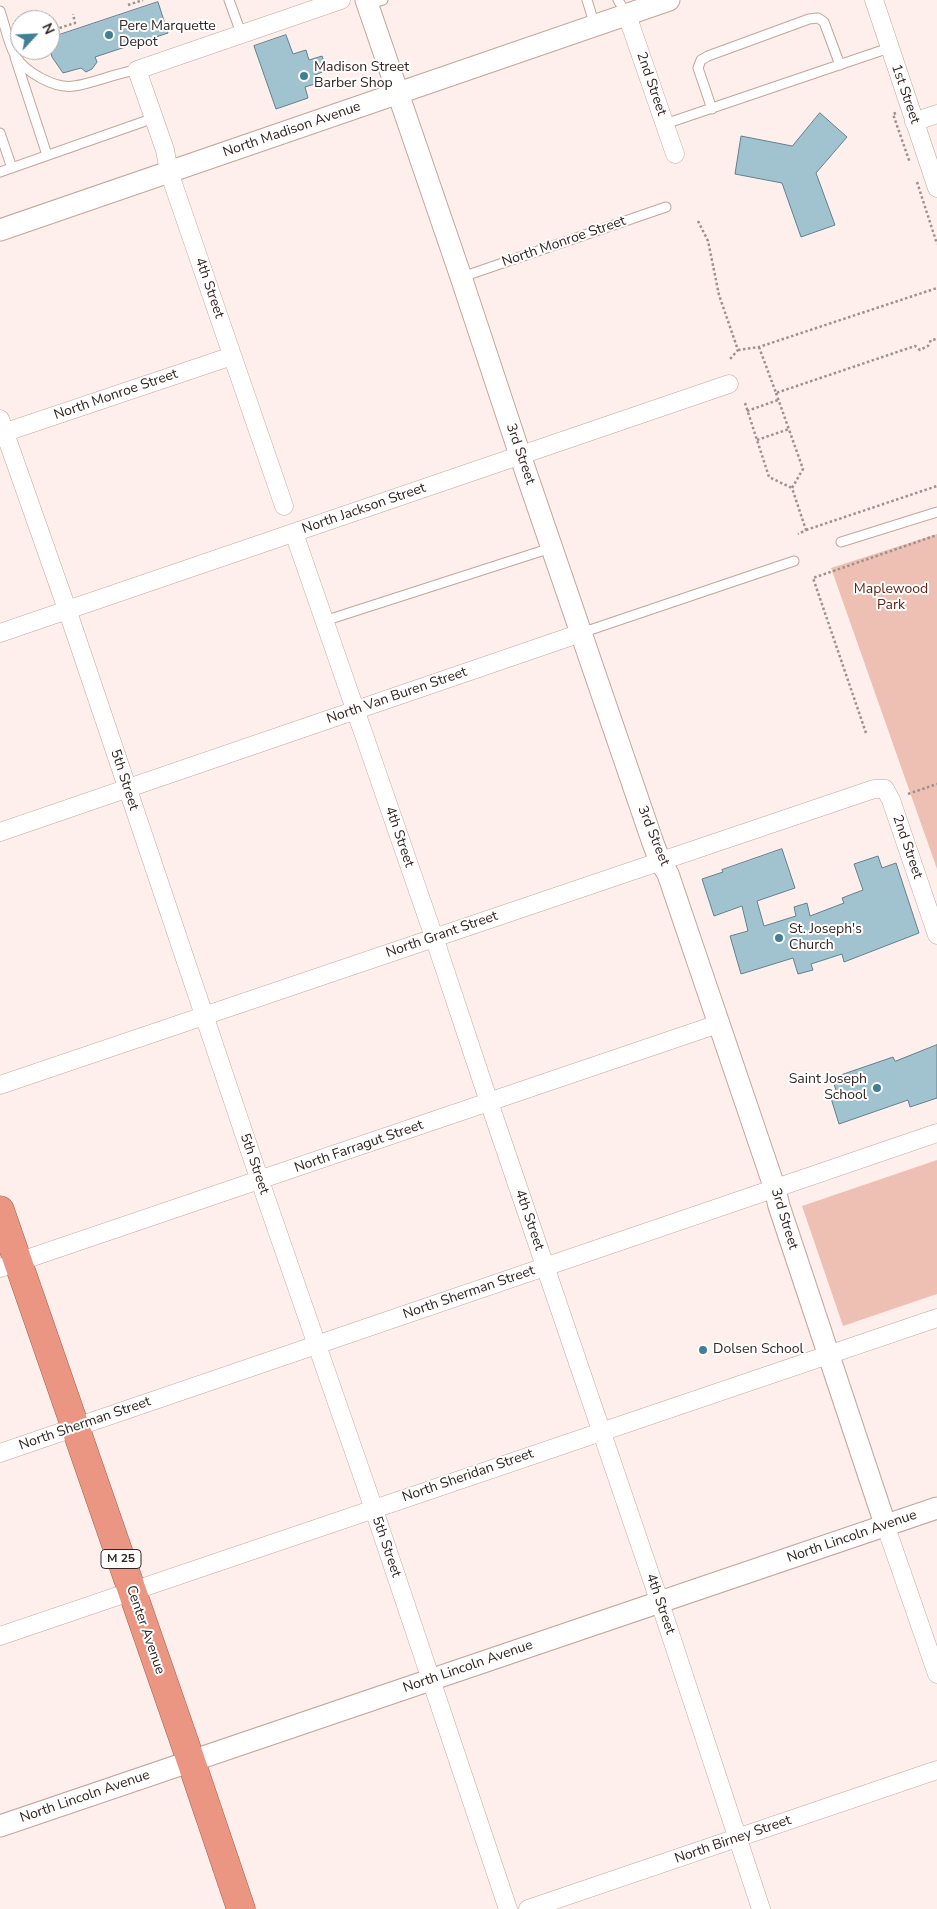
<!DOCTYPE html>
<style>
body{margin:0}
#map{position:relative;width:937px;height:1909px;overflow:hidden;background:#feefec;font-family:"Nunito Sans",sans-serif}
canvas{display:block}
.north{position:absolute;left:10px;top:10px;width:50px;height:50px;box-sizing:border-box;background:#fff;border:1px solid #ada8a7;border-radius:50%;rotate:65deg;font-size:14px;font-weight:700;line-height:20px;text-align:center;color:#322522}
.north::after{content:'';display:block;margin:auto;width:18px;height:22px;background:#417f95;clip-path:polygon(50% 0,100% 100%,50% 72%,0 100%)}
</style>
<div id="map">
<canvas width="937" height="1909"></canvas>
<div class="north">N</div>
</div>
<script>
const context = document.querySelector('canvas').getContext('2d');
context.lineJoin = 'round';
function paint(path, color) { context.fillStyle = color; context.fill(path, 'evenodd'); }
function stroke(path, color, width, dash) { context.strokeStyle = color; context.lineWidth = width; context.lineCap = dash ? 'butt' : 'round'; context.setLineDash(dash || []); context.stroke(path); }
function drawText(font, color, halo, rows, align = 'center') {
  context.font = font + ' "Nunito Sans",sans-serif'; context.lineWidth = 4; context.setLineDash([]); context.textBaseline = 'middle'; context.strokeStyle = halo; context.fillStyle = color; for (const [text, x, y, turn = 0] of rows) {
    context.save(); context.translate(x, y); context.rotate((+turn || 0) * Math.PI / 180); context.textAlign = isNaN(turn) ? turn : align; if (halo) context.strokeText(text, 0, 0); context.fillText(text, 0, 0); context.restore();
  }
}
paint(new Path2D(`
 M937,534V869L831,568Z
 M937,1160V1294L843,1326L802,1206Z`), '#eec0b4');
const building = new Path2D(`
 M158,2L168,33L95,57L97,62L92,69L86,72L81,68L63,73L52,57L50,49V38Z
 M286,35L293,54L306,50L309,60L322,56L327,70L315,75L318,83L305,87L308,98L276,109L254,46Z
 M820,113L847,137L816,173L835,225L801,237L782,183L735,174L741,136L792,146Z
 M782,849L795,888L757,901L764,926L796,916L794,907L807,903L810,916L844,903L842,898L863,890L854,864L878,856L882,868L896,863L919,933L844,962L842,954L811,964L813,970L798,974L793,958L741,974L730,936L748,931L742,906L714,916L702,879L723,872L722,870Z
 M937,1045V1098L910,1107L908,1100L839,1124L830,1095L837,1093L832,1078L893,1057L895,1061Z`);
paint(building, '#a1c3d0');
stroke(building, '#60818d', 1);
const service = new Path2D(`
 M229,0L241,33
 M587,0L595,26
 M618,0L627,15
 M367,5L383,0
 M0,11C5,25 8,43 15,55C24,72 55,89 74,86C95,83 115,73 137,70
 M15,57L47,155
 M712,109L698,68L701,60L708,56L809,19L818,18L824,22L840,65
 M665,124L889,48
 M0,133L12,168
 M0,172L154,118
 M462,277L666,207
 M841,542L937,512
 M324,621L551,548
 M581,633L794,561`);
const minor = new Path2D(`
 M874,0L937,188
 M627,15L675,154
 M914,122L937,114
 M0,419L67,609L260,1181L368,1492L508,1909
 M0,434L232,356
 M284,506L169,172L165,150L137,70L341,0
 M294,533L434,937L489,1102L660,1603L761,1909
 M0,633L729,384
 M0,832L581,633
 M0,1085L874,789H885L891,800L937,935
 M0,1268L718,1024
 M0,1453L937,1133
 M886,1527L937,1674
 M0,1636L937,1318
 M528,1909L937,1770`);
const tertiary = new Path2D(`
 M366,0L461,277L520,455L653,843L660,861L668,874L775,1189L779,1206L886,1527
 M0,230L669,0
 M0,1826L937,1508`);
const trunk = new Path2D(`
 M0,1210L191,1761L241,1909`);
stroke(service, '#c5a49c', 11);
stroke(minor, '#c5a49c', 19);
stroke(tertiary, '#c5a49c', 23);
stroke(trunk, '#a65d4c', 29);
stroke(new Path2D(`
 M128,5L143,0
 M50,31L75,23L73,14
 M896,113L893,114L910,163
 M917,182L937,244
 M698,221L708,241L719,295L738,350L730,359
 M759,347L776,393L915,346L920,350L928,346L931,340L937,339
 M738,350L759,347L937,288
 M776,393L803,469L792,488L806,530L798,534
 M745,403L769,477L792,488
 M747,411L778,400
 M757,440L789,429
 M806,530L937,486
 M866,733L813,578L937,535
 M908,794L937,784`), '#9e908d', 2.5, [2.5, 2.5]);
stroke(service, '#fff', 9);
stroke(minor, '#fff', 18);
stroke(tertiary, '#fff', 21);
stroke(trunk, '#ea9682', 28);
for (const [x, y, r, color] of [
 [109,35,5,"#417f95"],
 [304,76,5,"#417f95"],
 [779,938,5,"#417f95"],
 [877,1088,5,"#417f95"],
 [703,1350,5,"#417f95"]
]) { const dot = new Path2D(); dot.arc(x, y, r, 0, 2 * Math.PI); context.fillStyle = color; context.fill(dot); stroke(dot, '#fff', 2); }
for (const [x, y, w] of [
 [121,1559,40]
]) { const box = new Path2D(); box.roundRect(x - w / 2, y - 9.5, w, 19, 4); context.fillStyle = '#fff'; context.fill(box); stroke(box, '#322522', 1); }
drawText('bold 12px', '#322522', null, [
 ["M 25",121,1559]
]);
drawText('14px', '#322522', '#fff', [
 ["Pere Marquette",119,27],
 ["Depot",119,43],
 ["Madison Street",314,68],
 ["Barber Shop",314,84],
 ["St. Joseph's",789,930],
 ["Church",789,946],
 ["Saint Joseph",867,1080,"right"],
 ["School",867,1096,"right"],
 ["Dolsen School",713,1350]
], 'left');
drawText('14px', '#322522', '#fff', [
 ["2nd Street",651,84,71],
 ["1st Street",905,94,71],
 ["North Madison Avenue",292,130,-19],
 ["North Monroe Street",564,242,-19],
 ["4th Street",209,288,71],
 ["North Monroe Street",116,395,-19],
 ["3rd Street",520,454,71],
 ["North Jackson Street",364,509,-19],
 ["North Van Buren Street",397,696,-19],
 ["5th Street",124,780,72],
 ["3rd Street",653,836,68],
 ["4th Street",399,837,71],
 ["2nd Street",907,847,71],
 ["North Grant Street",442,935,-19],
 ["North Farragut Street",359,1147,-19],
 ["5th Street",254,1164,71],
 ["3rd Street",784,1219,73],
 ["4th Street",529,1220,71],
 ["North Sherman Street",469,1293,-19],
 ["North Sherman Street",85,1424,-19],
 ["North Sheridan Street",468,1476,-19],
 ["North Lincoln Avenue",852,1537,-19],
 ["5th Street",386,1547,71],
 ["4th Street",660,1604,71],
 ["Center Avenue",145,1630,71],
 ["North Lincoln Avenue",468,1667,-19],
 ["North Lincoln Avenue",85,1797,-19],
 ["North Birney Street",733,1840,-19]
]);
drawText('14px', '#652212', '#fff', [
 ["Maplewood",891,590],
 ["Park",891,606]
]);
</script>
